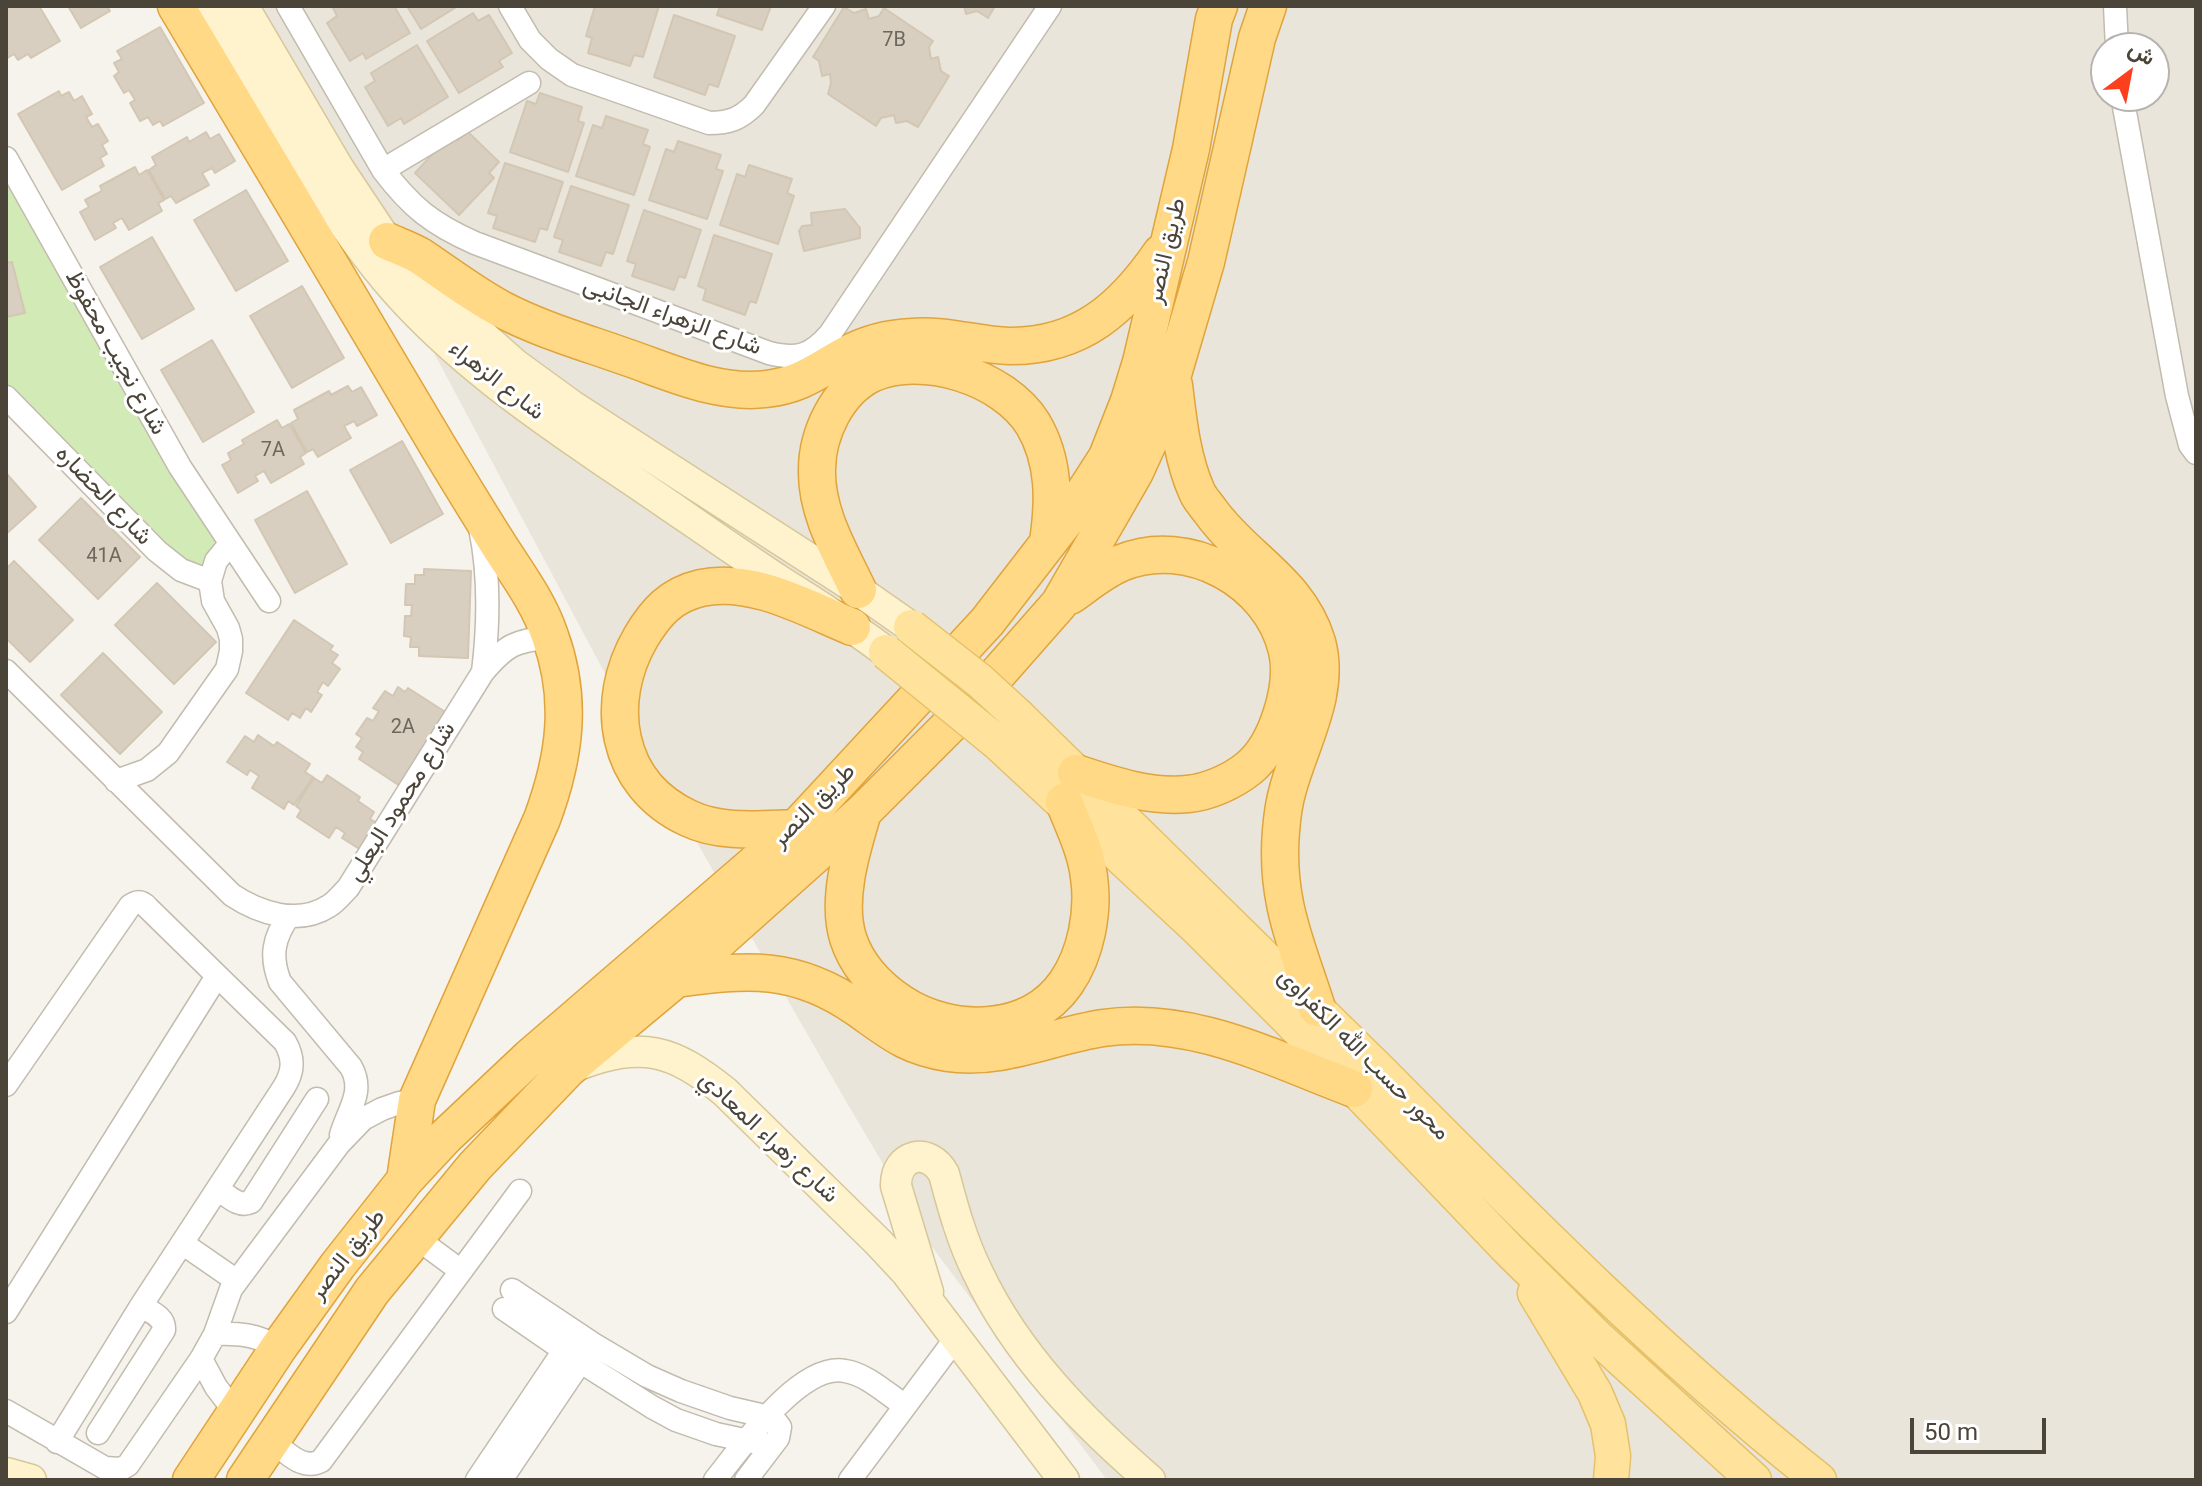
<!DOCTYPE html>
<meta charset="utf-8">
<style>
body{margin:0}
#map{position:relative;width:2202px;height:1486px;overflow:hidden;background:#f6f3ec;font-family:Roboto,Vazirmatn,sans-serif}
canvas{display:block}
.frame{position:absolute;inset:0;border:8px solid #4b4439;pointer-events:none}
.north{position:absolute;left:2090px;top:32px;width:80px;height:80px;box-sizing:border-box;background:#fff;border:2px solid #b7b4b0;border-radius:50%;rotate:32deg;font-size:22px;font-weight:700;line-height:32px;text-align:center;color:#4b4439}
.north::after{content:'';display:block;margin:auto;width:28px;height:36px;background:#fc3f1d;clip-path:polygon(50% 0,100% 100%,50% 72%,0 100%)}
.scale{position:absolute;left:1910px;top:1418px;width:136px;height:36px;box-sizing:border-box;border:4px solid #4b4439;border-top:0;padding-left:10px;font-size:24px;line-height:28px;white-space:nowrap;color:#4b4439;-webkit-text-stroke:6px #fff;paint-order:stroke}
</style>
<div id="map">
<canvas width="2202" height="1486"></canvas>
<div class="frame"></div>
<div class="north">ش</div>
<div class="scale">50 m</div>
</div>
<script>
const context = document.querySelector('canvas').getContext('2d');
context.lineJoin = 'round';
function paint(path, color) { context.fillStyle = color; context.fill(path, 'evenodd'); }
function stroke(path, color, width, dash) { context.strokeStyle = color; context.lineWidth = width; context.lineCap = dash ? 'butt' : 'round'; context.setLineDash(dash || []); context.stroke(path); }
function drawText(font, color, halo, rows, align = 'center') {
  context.font = font + ' Roboto,Vazirmatn,sans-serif'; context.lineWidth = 6; context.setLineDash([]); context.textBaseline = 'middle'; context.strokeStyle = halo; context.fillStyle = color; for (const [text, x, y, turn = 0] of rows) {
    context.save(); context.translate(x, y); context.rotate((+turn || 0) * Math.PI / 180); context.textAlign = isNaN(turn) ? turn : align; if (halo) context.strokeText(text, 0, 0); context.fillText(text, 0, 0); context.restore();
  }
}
paint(new Path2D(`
 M239,6H2196V1480H1107L932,1247L847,1103L673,801L329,156ZM2106,48H2154V96H2106Z`), '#eae5da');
paint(new Path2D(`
 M13,185L219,540L209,551L205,570L173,556L6,387V189Z`), '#d2eab5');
const building = new Path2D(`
 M6,6H39L60,41L31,58L28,54L18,60L14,54L6,59Z
 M68,6H107L110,11L81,28Z
 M337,6H394L410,33L366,59L363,53L350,61L327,23L337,16L333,8Z
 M407,6H458L421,29Z
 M595,6H659L643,57L634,55L630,66L588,53L592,38L586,36Z
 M720,6H771L762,30L717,15Z
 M964,6H995L988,18L977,11L966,14Z
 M844,7L854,13L866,9L869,19L879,16L884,8L933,41L929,47L931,59L938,57L941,71L949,76L918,127L907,121L896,123L894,115L881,118L876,126L828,94L831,83L830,74L822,76L819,61L813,57Z
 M473,13L478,21L489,15L512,53L499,61L503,67L459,93L427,41Z
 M674,15L735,36L718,87L709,84L705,95L654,77Z
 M160,27L204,103L163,126L160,121L153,125L148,117L140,121L130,103L135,100L129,90L124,93L114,76L119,72L114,63L122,59L117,51Z
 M417,45L448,97L404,124L401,118L388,126L365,87L375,81L371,73Z
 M59,91L61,96L69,92L74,101L82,96L92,114L86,117L92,127L98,124L108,141L102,145L107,154L100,158L104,166L62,190L18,114Z
 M540,93L582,107L578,121L584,123L568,172L510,152L527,101L536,104Z
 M606,116L648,130L643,144L650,147L634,195L576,176L593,125L602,128Z
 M467,131L499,162L489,173L494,178L459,215L415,173L451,134L458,140Z
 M206,132L210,139L219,134L235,161L215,173L212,168L202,173L209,185L176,203L171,196L165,199L149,170L156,165L152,157L187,137L189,142Z
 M678,141L721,155L716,169L723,171L707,219L649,200L666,149L674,152Z
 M505,163L563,182L547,230L540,228L535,242L493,228L497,216L488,213Z
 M749,165L792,179L787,193L794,196L778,244L720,225L737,174L745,177Z
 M135,167L139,175L147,170L164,200L158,203L162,211L129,230L122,218L113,223L116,228L95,240L80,212L89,207L85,200L102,191L100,186Z
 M571,186L629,205L613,254L606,252L601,266L559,252L563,240L554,237Z
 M246,190L288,261L236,291L194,220Z
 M845,209L860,228V238L804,251L799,231L802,226L812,225L811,213Z
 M644,210L701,230L685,278L679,276L674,290L632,276L636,264L627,261Z
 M714,235L772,254L756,303L750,301L745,315L703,300L706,289L698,286Z
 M152,237L194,309L142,339L100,267Z
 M12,262L25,313L6,317V263Z
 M302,286L344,358L292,388L250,316Z
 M212,340L254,412L203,442L161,370Z
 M348,386L352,392L361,387L377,415L357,426L354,421L344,426L351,438L318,457L313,449L307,452L291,423L298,419L294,410L329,391L331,395Z
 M277,420L282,428L289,424L306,453L300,457L304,464L271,483L264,471L255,476L258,481L238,493L222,465L231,460L228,453L244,444L242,440Z
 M402,441L443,514L391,543L350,470Z
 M6,473L36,507L6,534Z
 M307,491L347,564L295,593L255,520Z
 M81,498L140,557L98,599L39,540Z
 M14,561L73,620L30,662L6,638V569Z
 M424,569L471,571L468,658L419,656V647H410L411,637L404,636L405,616H411L412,605H405L406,584H415V575H424Z
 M157,583L216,642L174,684L115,625Z
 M294,620L333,646L330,650L338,655L332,663L340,669L328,686L323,682L317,692L322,695L311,712L306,708L300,718L292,713L288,720L246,693Z
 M103,653L162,712L120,754L61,695Z
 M398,687L405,692L408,688L447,713L400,786L359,759L363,752L356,747L362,738L356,734L367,718L373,721L379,711L373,708L385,691L393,696Z
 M258,735L274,746L277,742L310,764L305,772L313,777L294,805L288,801L284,809L252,788L259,776L250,770L247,775L227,762L245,736L254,742Z
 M327,775L360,797L358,801L374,812L370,819L379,824L361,850L342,838L345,833L336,827L329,838L297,817L301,810L296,806L314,778L322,783Z`);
paint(building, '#d8cfc1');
stroke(building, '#d3c7b4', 2);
const minor = new Path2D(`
 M288,6L383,170C411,207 432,224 475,243L769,353C797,360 811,356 830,334L1050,6
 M510,6L530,40L549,59L572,75L709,123C729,123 740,119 754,105L824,6
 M2115,6L2117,48
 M2122,96L2177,396L2190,445L2196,453
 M6,158L180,467L269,601
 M383,170L529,83
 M6,397L157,551L181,570L210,581
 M480,528C490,576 489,623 483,672
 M6,671L232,895C259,913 298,926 329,906C336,902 342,894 348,888L483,672C507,644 515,641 551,637
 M116,781L147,770L168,753L227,669L231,651V639L228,628L213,601L210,581L216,561L230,544
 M289,916C273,938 270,957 280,982L351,1067C365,1092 348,1110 341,1135
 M6,1085L130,906C137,901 142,901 148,908L285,1042C294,1058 294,1071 284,1087L141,1306L57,1442
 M218,1189C228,1196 239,1208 251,1202L317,1099
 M415,1237L461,1271
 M182,1243L237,1281
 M512,1290L593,1344L647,1376L681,1391L730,1408L769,1417L777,1423L780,1427L778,1438L746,1480
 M504,1309L581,1362L652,1407L676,1420L716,1434L772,1446
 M6,1312L217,976
 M215,1334C242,1333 255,1335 279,1347
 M201,1359L216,1387L235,1412
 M6,1411L105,1468L121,1469L128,1465L201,1359L215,1334L231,1289L339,1144L363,1119L382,1109L399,1103L417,1100
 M98,1433L164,1330C165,1317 151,1312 141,1306
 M271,1440C285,1451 302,1471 321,1461L520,1191
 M477,1480L571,1340
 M501,1480L587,1352
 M715,1480C740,1449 800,1362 845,1371C866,1374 886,1393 904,1405
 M850,1480L956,1338`);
const secondary = new Path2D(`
 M212,6C268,101 323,207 395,290C456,359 530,411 605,462C664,501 721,542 780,581C816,604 852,626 886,652
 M243,6L339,169L387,241L420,277L465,320L516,365L571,405L858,590L911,627
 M578,1065C642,1041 672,1049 725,1092L878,1242L906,1272L1064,1480
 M928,1292L896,1186C895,1154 929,1146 944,1174C953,1208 962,1241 978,1273C1016,1354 1083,1422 1150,1480
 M6,1473L31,1480`);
const primary = new Path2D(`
 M1017,715C1138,834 1260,952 1380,1071C1521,1213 1662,1356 1819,1480
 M998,743L1197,928L1289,1020L1507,1248L1597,1337L1754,1480
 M1535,1293L1595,1393L1608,1424L1613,1456L1611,1480`);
const trunk = new Path2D(`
 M176,6C264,153 352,301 439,448C459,481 479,514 500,547C518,575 539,603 550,636C573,699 565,757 542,819L417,1100L405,1180
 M387,241C398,246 410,250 420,256C447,274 473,294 501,309C541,330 584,342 626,357C670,372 718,395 766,389C802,385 818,370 848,354C868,343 891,338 912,337C945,334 977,345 1009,346C1080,347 1123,308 1161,253
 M1174,385C1178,419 1182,459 1197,492C1200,499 1206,505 1211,512C1245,559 1299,582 1317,642C1331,693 1301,741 1288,789C1284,802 1282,818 1281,831C1275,901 1297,945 1317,1008
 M858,590C840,552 816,513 817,470C817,434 837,391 871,374C922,351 1004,377 1033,424C1055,461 1054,502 1048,542
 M1070,596C1086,585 1102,571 1121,563C1188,535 1271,581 1287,651C1295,686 1277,745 1249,768C1233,781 1209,792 1188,794C1150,798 1112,785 1076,773
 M863,812C852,849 836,899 848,938C857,966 877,987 901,1003C951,1036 1029,1036 1066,983C1086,954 1094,912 1089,877C1086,851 1074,827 1064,802
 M796,828C761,829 721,834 688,818C615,784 603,702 641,637C656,612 671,595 701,588C752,577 806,608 852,627
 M676,979C747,969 795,965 857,1008C890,1031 905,1046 948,1053C1001,1061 1051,1036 1103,1028C1191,1015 1274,1059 1354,1089
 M191,1480L279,1347L338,1265L405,1180L445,1137L530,1057L796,828L987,622L1069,516L1107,457L1129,401L1141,362L1191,149L1214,19L1219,6
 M245,1480L372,1291L475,1166L568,1069L676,979L863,812L970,705L1059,604L1135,472L1161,415L1206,262L1257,38L1268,6`);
stroke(minor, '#c2bbae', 25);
stroke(secondary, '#d6c79b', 33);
stroke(primary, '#e6c16a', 37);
stroke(trunk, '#e0a43c', 39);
stroke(minor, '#fff', 22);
stroke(secondary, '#fff3cd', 30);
stroke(primary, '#ffe39c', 34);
stroke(trunk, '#ffd985', 36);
const primaryBridge = new Path2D(`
 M911,627L980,681L1017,715
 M886,652L998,743`);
stroke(primaryBridge, '#e6c16a', 37, []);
stroke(primaryBridge, '#ffe39c', 34);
drawText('20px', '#6e675b', null, [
 ["7B",894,41],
 ["7A",273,451],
 ["41A",104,557],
 ["2A",403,728]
]);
drawText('24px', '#4b4439', '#fff', [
 ["طريق النصر",1167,251,-77],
 ["شارع الزهراء الجانبى",672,317,20],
 ["شارع نجيب محفوظ",115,353,61],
 ["شارع الزهراء",496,381,38],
 ["شارع الحضاره",103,496,46],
 ["شارع محمود البعلي",402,802,-58],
 ["طريق النصر",814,806,-45],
 ["محور حسب الله الكفراوى",1363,1055,45],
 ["شارع زهراء المعادي",768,1138,43],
 ["طريق النصر",348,1255,-52]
]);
</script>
